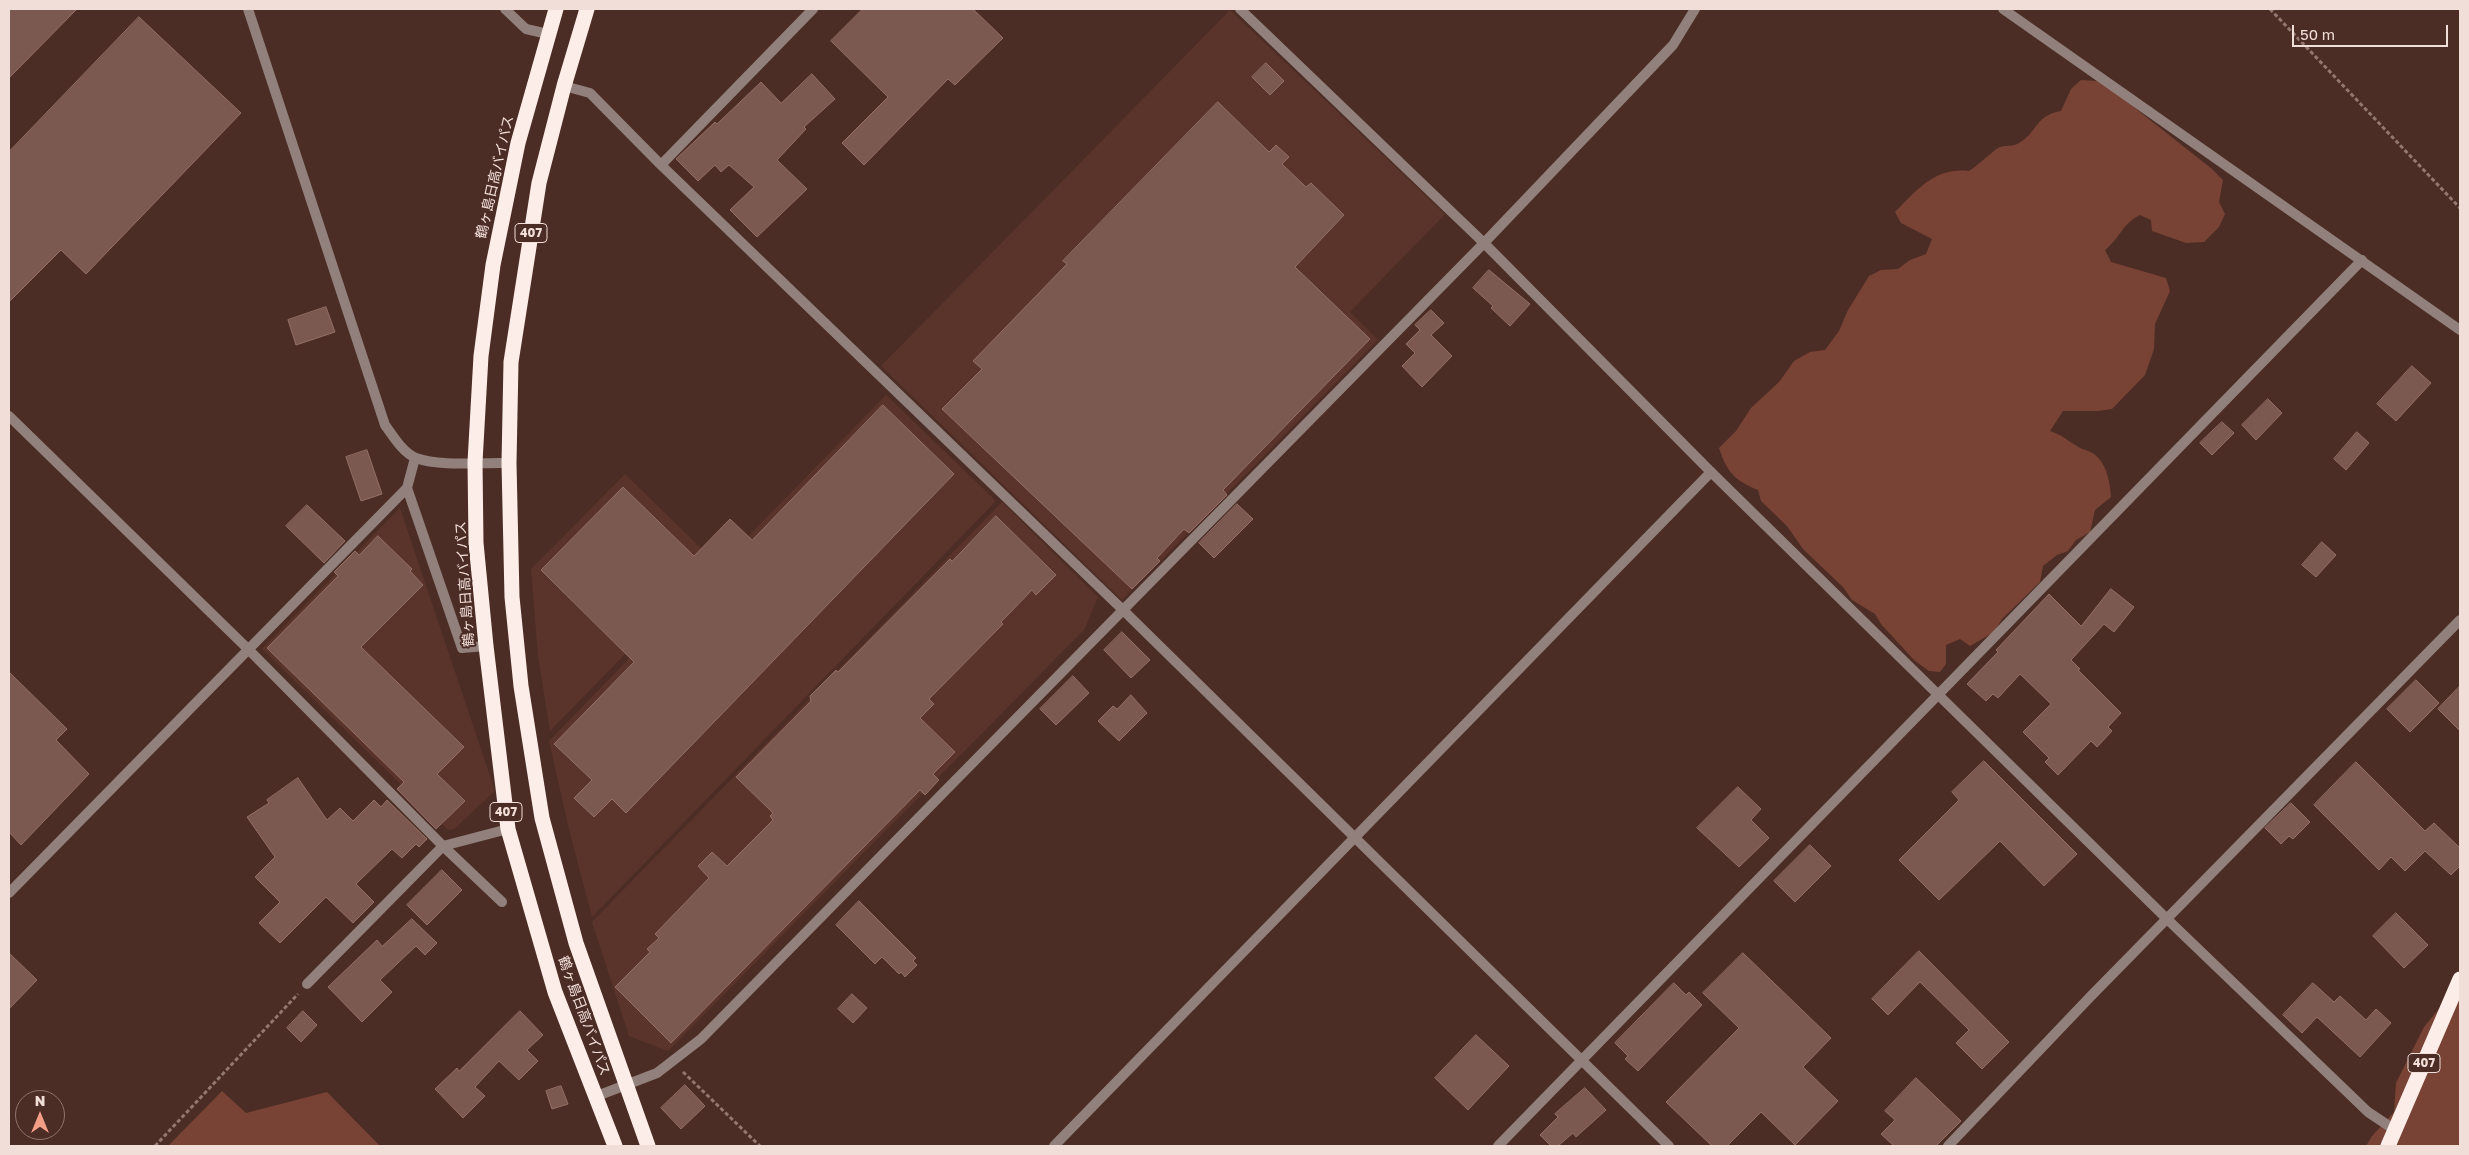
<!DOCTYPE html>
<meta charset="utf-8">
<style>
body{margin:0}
#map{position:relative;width:2469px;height:1155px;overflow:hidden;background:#4c2d25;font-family:"Golos Text",sans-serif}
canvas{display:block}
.frame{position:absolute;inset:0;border:10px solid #f2ded9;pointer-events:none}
.north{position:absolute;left:15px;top:1090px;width:50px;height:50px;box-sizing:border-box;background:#4c2d25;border:1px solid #8e746d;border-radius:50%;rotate:0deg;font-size:14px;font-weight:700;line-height:20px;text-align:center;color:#f2ded9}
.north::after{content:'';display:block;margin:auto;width:18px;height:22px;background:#f49e88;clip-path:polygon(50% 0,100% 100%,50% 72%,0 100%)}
.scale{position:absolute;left:2292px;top:25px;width:156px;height:22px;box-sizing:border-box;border:2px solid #f2ded9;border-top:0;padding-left:6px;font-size:15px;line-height:18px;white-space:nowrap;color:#f2ded9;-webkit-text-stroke:4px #4c2d25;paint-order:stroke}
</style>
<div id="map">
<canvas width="2469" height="1155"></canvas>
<div class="frame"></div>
<div class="north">N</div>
<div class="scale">50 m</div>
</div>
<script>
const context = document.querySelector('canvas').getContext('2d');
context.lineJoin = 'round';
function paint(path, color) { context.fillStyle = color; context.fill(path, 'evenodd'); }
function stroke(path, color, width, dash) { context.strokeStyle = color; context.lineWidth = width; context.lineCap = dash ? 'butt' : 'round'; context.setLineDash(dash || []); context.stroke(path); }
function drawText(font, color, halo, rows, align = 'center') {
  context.font = font + ' "Golos Text","Noto Sans JP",sans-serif'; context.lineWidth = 4; context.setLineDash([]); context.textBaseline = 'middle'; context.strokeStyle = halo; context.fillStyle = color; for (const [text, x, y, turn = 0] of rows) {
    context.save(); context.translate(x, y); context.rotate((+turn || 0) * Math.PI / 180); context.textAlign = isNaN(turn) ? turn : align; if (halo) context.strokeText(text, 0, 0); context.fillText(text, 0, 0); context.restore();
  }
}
paint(new Path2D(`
 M1230,10L1445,214L1350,312L1378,340L1122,600L881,366Z
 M886,395L996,501L592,917L569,829L549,741Z
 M625,474L715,562L550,731L538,656L531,569Z
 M1002,502L1098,597L1084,630L668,1051L629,1036L592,922Z
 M400,508L495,791L454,829L448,830L262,649Z`), '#5a342a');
paint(new Path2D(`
 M2081,80L2097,81L2121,97L2212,169L2223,180L2219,202L2225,214L2219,227L2204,242L2186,243L2152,231L2151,220L2140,215C2122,224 2120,238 2105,250L2111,262L2166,278L2170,291L2155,324L2154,349L2145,375L2112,409L2098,411H2063L2050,431C2064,436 2065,439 2077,446C2082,450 2089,450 2094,454C2107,464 2110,482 2111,497L2095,510L2090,532L2076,540L2068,551L2057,555L2043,566L2040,582L2002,619L1994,632L1970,646L1960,639L1946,645V664L1940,672L1929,671L1914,660L1881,624L1875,614L1852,600L1844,588L1803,549L1787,526L1761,501L1758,490C1734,480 1727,472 1719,448L1736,431L1751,408L1779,382L1794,361L1810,352L1825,350L1839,331L1848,310L1869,276L1881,270L1898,269L1910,260L1926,254L1932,239L1901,223L1895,212C1917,190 1935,167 1969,171C1976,167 1995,149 2000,147C2006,145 2013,147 2019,143C2039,131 2034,116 2061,111L2071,89Z
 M2460,969V1146H2366L2372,1136L2394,1112L2396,1083L2424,1027L2452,993Z
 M222,1091L246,1113L327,1092L380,1146H168Z`), '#784335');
const building = new Path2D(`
 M9,9H77L9,78Z
 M863,9H973L1003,38L955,85L948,79L864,165L842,143L888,97L831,41Z
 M139,17L241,113L86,274L61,250L9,302V152Z
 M1266,63L1284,81L1270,95L1252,77Z
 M812,74L835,99L804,127L806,129L777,160L807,189L757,237L730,210L754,187L729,165L721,172L715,165L698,181L676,159L715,122L717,124L761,82L781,103Z
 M1218,102L1269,152L1276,145L1289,157L1282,164L1306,187L1311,183L1344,215L1295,267L1370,339L1223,490L1227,495L1189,533L1184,529L1157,558L1160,561L1132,589L942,409L982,369L973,361L1067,264L1063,261Z
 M1489,270L1530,304L1510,326L1491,308L1493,306L1473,288Z
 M326,307L335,332L296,345L288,320Z
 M1431,310L1444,323L1431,335L1452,356L1422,387L1402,366L1415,353L1406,344L1420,330L1415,325Z
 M2412,366L2431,383L2396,421L2377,404Z
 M2268,399L2282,413L2256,440L2242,425Z
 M883,405L954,474L626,813L612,799L594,817L574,798L592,780L554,744L634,662L541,570L623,487L694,556L730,519L752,540Z
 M2222,422L2234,433L2212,455L2200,443Z
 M2357,432L2369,443L2346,470L2334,459Z
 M367,450L382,494L361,501L346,457Z
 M1237,504L1253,519L1214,558L1199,543Z
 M307,505L345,541L324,563L286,526Z
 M996,516L1056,575L1036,595L1032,590L1001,622L1003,624L929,699L934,704L920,718L955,752L933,774L939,780L925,795L920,790L671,1043L615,987L650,952L647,949L659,938L655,934L709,878L698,866L712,852L727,866L773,820L770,816L773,813L736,777L811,701L810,696L836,670L838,672L950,559L952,561Z
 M378,536L412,569L410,571L423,585L361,647L464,747L437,774L465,801L436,829L397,789L404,782L267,648L338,576L334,572L355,551L359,555Z
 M2322,542L2336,555L2316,577L2302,565Z
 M2111,589L2134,607L2114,632L2104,624L2071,660L2080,669L2078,670L2121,713L2108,727L2112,731L2097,747L2091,741L2058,775L2045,762L2049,758L2023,732L2051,704L2020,674L1998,698L1993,694L1986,701L1967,684L1998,652L1996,650L2049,594L2081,626Z
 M1122,632L1150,660L1131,678L1104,650Z
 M9,672L67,729L56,740L89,774L21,845L9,832Z
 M1073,676L1089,693L1056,725L1040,709Z
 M2416,680L2439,703L2410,732L2387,709Z
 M2460,686V731L2438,709Z
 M1131,695L1147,713L1119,741L1098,721L1113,706L1117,709Z
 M1984,761L2077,854L2044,886L2000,841L1939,900L1899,860L1959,800L1952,792Z
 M2356,762L2425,831L2434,823L2460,848V866L2451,875L2425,851L2405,871L2391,857L2379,870L2314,805Z
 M298,778L327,820L340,808L353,821L374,800L381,807L387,800L427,839L419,847L416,844L402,858L392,849L356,884L374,902L353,923L326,897L280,943L259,923L280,902L255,877L275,857L247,817L269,803L267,800Z
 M1738,787L1761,809L1751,820L1769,838L1739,867L1697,828Z
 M2291,803L2310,822L2293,839L2289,836L2281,844L2265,828Z
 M1810,845L1831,866L1795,902L1774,881Z
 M442,870L462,890L427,925L407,905Z
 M859,901L916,958L913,961L917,965L905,977L901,972L899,974L882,957L875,964L836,925Z
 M2396,913L2428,945L2404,968L2373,936Z
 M412,919L437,943L425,955L416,946L380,980L392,992L362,1022L328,987L377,940L382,946Z
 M1919,951L2009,1042L1982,1069L1956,1043L1969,1030L1920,982L1888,1015L1872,999Z
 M9,953L37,980L9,1009Z
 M1743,953L1831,1038L1803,1067L1838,1101L1795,1145L1761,1112L1727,1146H1712L1666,1102L1739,1028L1703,993Z
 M1674,983L1686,995L1689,992L1702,1005L1638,1071L1625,1059L1628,1056L1615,1043Z
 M2313,983L2334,1002L2340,996L2366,1020L2376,1009L2391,1023L2360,1057L2317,1017L2302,1033L2283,1015Z
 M852,994L867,1008L853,1023L838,1009Z
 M303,1011L317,1025L301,1042L287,1028Z
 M520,1011L543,1035L527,1050L538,1061L519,1080L499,1061L475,1087L485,1096L463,1118L435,1089L457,1068L459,1071Z
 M1476,1035L1509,1066L1468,1110L1435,1078Z
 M1916,1078L1961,1121L1936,1146H1894L1881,1134L1895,1120L1885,1111Z
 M685,1085L705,1106L681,1129L661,1108Z
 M561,1086L568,1104L552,1109L546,1091Z
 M1585,1088L1606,1110L1576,1137L1573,1133L1558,1146H1551L1540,1135L1558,1117L1555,1114Z`);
paint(building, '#7b5950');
stroke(building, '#936f66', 1);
stroke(new Path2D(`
 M2270,9L2460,208
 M683,1072L760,1146
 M155,1146L298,994`), '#927871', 3, [4, 2.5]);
stroke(new Path2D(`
 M1054,1146L1711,472`), '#91807c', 10);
stroke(new Path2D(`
 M248,9L385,425C393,436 403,453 416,458C441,467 482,462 509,463
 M505,9L526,29L548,34
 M1240,9L1484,243L1711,472L2167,919L2368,1112L2395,1130
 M2003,9L2460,330
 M564,86L590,93L661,165L1124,611L1669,1146
 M661,165L813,9
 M9,416L249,650L443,846L508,829
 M407,488L462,648L486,646
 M9,893L407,488L415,458
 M307,984L443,846L502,902
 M597,1096L657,1073L701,1039L1484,243L1673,45L1695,9
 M1498,1146L2362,260
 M1948,1146L2091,996L2460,620`), '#91807c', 10);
stroke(new Path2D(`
 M556,9L518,143L493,265L481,356L475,462L476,543L486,646L508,829L555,992L615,1146
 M587,9L564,86L539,183L511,362L509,463L512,597L521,686L542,818L576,943L648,1146
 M2388,1146L2460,979`), '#fdede8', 15);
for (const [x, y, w] of [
 [531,233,32],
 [506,812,32],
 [2424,1063,32]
]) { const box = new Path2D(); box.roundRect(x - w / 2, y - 9.5, w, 19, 4); context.fillStyle = '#4c2d25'; context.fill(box); stroke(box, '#f2ded9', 1); }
drawText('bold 12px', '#f2ded9', null, [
 ["407",531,233],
 ["407",506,812],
 ["407",2424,1063]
]);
drawText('14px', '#f2ded9', '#4c2d25', [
 ["鶴ヶ島日高バイパス",495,177,-77],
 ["鶴ヶ島日高バイパス",465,584,-94],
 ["鶴ヶ島日高バイパス",584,1016,70]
]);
</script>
